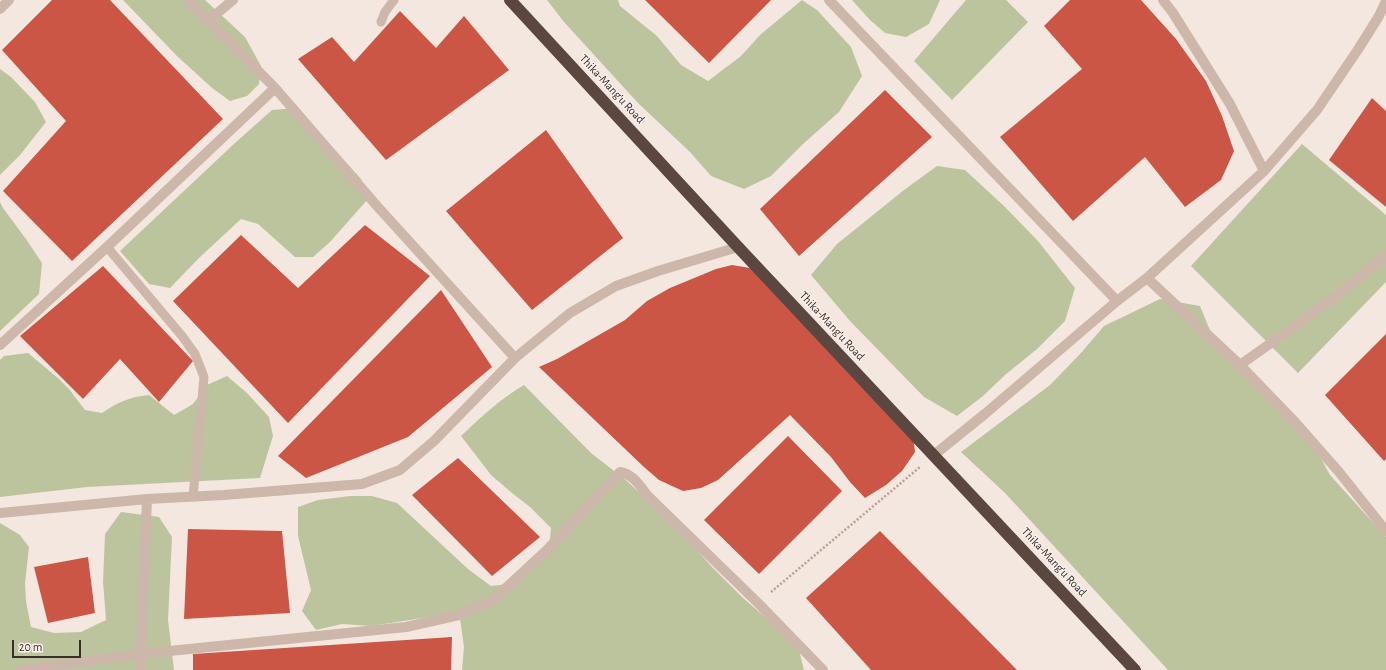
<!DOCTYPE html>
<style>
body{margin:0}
#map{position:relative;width:1386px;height:670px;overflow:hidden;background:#f4e7df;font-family:"Alegreya Sans",sans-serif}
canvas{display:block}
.scale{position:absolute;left:12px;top:640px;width:69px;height:18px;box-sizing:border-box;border:2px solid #3a2d2a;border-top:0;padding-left:5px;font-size:12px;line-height:14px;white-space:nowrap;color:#3a2d2a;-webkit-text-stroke:3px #fbf2ec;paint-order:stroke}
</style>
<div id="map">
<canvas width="1386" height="670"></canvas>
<div class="scale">20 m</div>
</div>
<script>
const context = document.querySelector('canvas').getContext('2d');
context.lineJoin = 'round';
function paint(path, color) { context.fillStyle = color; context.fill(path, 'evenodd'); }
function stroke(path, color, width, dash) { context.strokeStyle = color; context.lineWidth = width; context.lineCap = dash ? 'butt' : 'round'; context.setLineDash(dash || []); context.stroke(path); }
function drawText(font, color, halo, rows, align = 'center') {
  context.font = font + ' "Alegreya Sans",sans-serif'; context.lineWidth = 3; context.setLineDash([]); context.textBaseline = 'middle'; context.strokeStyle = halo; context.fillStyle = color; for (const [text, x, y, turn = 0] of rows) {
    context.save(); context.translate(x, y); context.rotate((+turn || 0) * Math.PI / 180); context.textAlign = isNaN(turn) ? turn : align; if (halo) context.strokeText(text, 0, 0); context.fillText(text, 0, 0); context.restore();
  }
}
paint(new Path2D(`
 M123,0H205L245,37L261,66L259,84L247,96L230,101L212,88L177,56Z
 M547,0H618L620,6L657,36L681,65L708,81L741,56L760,35L802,0L817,10L851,47L862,76L839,112L803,144L771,176L744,189L711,176L690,152L638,103L564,22Z
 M852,0H940L929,24L906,37L885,33L870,20Z
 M966,0H1006L1028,22L952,100L914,61Z
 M0,69L11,77L35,102L46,122L20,155L0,175Z
 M297,108L361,179L368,199L330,242L313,257H295L258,224L241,219L199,258L170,288L149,284L120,251L235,143L272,110Z
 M1302,144L1386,215V282L1298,373L1191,266Z
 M937,166L965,170L1004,206L1038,241L1075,288L1065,321L1037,349L1005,375L983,396L957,416L924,397L850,321L811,275L837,244L904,190Z
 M0,202L3,208L26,239L42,263L39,294L0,331Z
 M1160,299L1200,306L1219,352L1303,426L1330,475L1386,537V670H1168L1005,493L961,452L1050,385L1081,353L1104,326Z
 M28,353L58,378L69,389L85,410L102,413C118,402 129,397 149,395L174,415L193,404L207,385L227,376L247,393L269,417L273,436L260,478L87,487L0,497V360L4,356Z
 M524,385L591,453L627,481L676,527L713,568L742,597L798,646L804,670H462L464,647L460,619L429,617L371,626L342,624L316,630L302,611L311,590L298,536V507L318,500L350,496H372L397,503L468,569L491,586L508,584L549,548L551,528L530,507L512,493L491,475L461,436C481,417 500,399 524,385Z
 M121,512L159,517L172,537L168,620L174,670H0V523L20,535L29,547L25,583L26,601L31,627L54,633L81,632L106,620L103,582L105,534Z`), '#bcc49e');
paint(new Path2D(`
 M52,0H110L223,119L72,261L3,191L66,121L2,50Z
 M645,0H771L709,63Z
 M1070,0H1141L1176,39L1206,81L1222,116L1234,151L1221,180L1185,207L1145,157L1073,221L1000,137L1082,69L1044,26Z
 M400,11L436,48L464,16L509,70L386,160L298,59L332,37L354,62Z
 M885,90L932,137L799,256L760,209Z
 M1372,98L1386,111V207L1329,160Z
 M546,130L623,238L532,310L446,211Z
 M365,225L430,276L288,423L173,301L241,235L298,288Z
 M732,265L750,268L913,435L915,452L902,471L886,485L865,498L850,482L831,457L790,415L718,480L701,488L683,491L659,480L644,467L539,367L557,359L625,320L647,301L670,288L716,269Z
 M103,266L193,361L159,402L120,359L83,399L20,336Z
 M441,290L492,367L408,437L306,478L278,456Z
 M1386,334V459L1384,461L1325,395Z
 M788,436L842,491L759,574L704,520Z
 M458,458L540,537L492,576L412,495Z
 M188,529L282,531L290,613L184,619Z
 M880,531L1017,670H871L806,598Z
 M88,557L95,613L48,623L34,567Z
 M452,637L451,670H193V654Z`), '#cb5646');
stroke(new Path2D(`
 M771,592L920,467`), '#b99f94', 2.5, [2, 2]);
stroke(new Path2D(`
 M381,22L385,12L394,0
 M107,247L182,336L195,354L204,377L193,497`), '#cdb6aa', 9);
stroke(new Path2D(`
 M188,0L275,88L377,206L515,358
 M829,0L1117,301
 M1163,0L1173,13L1230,104L1264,171
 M0,9L9,0
 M208,21L233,0
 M1386,255L1334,298L1240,365L1295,422L1339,472L1386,531
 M1147,278L1264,171L1317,110L1359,48L1379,16L1386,1
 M0,345L107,247L275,88
 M934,455L986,413L1117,301L1147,278L1240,365
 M0,513L147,499L224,495L362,484L400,470L434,441L515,358L570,313L616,286L658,271L738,247
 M21,670L140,654L406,627L459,615L493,600L547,550L620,472C633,474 640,486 647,495L758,603L823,670
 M140,670L147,499`), '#cdb6aa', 10);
stroke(new Path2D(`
 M510,0L738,247L1135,670`), '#5b4640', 12);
drawText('12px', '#3a2d2a', '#fbf2ec', [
 ["Thika-Mang'u Road",612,89,47],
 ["Thika-Mang'u Road",832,326,47],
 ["Thika-Mang'u Road",1054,562,47]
]);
</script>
